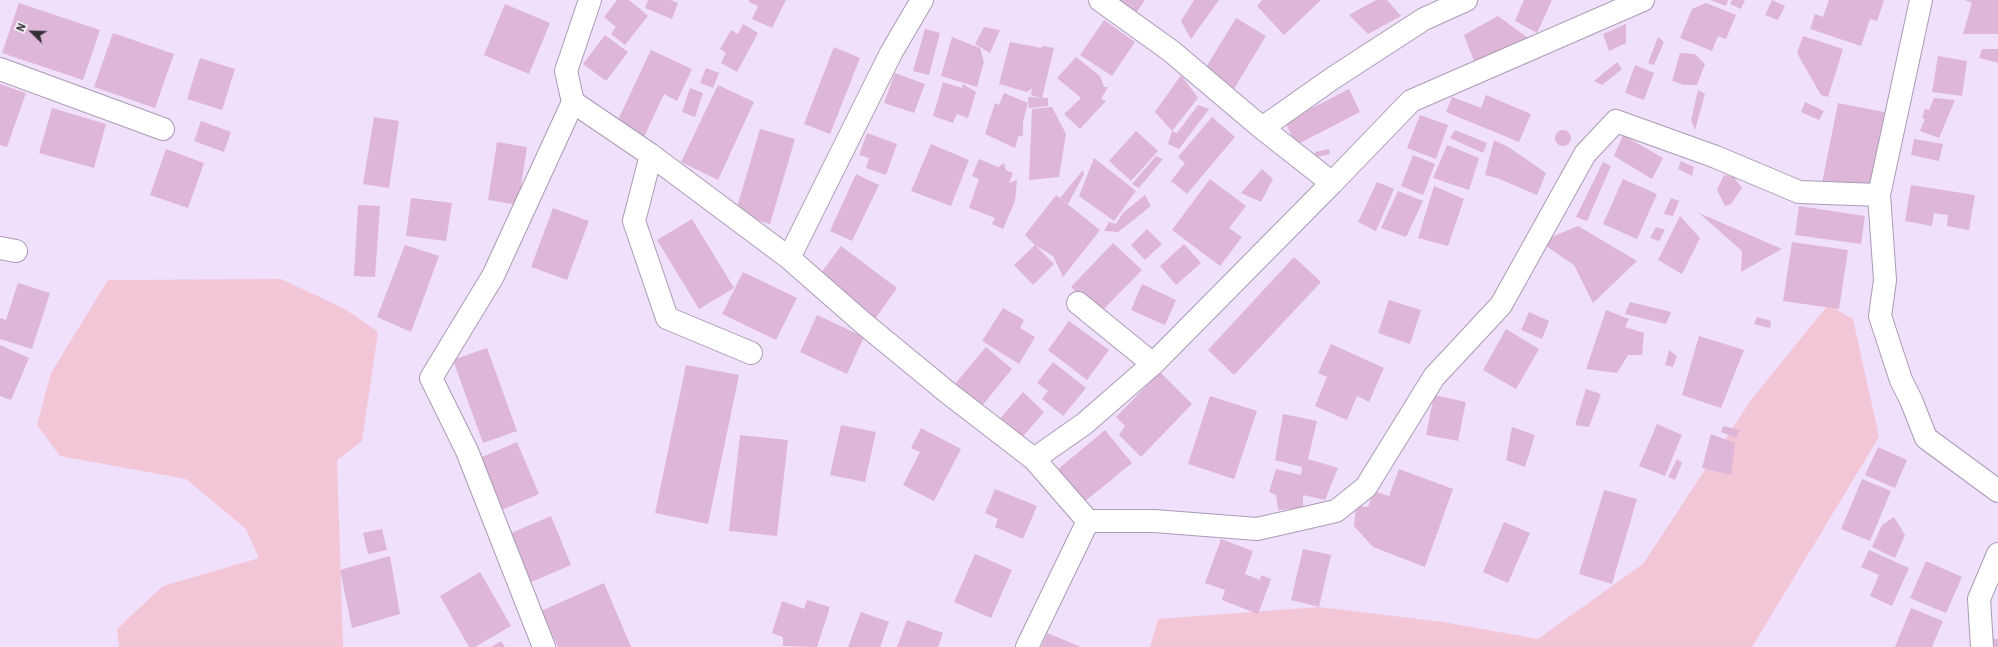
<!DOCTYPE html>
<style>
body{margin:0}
#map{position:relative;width:1998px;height:647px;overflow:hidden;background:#f0e0fb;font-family:"IBM Plex Sans",sans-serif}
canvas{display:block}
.north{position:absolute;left:12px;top:12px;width:40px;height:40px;-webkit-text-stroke:3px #fff;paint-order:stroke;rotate:293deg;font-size:11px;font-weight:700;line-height:16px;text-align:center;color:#352f39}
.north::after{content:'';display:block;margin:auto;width:14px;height:18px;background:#352f39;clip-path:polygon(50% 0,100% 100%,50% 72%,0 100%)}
</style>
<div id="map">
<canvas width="1998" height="647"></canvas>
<div class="north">N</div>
</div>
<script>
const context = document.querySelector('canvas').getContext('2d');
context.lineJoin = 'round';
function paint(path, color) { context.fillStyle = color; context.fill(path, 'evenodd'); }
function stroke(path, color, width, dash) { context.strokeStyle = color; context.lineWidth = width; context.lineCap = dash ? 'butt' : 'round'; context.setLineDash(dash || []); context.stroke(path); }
paint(new Path2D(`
 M281,279L345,309L378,332L362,441L337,460L343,647H119L117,629L163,586L259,558L246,529L186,479L60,456L37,425L51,373L108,280Z
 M1828,305L1853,319L1879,437L1752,647H1150L1158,619L1319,607L1443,622L1538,639L1643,564L1751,400Z`), '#f3c6d7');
paint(new Path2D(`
 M617,0H629L648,16L625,45L611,34L616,27L604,17Z
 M648,0H671L678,3L672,19L645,8Z
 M749,0H786L772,28L752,19L758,6L749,2Z
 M1113,0H1145L1136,13Z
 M1194,0H1219L1191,39L1181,21Z
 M1262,0H1321L1284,35L1257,6Z
 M1376,0H1387L1401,16L1368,34L1349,15Z
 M1524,0H1552L1537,33L1515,21Z
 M1710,0H1728L1726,6Z
 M1732,0H1745L1741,9L1730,4Z
 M1772,0L1785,6L1778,20L1765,15Z
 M1829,0H1884L1877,21L1870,19L1861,46L1810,29L1815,14L1823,17Z
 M1965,0H1998V34H1963L1972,3Z
 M19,3L100,30L83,80L2,53Z
 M1706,3L1736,15L1726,39L1718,36L1712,51L1680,38L1692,9Z
 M505,4L550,23L529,74L484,55Z
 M1498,16L1528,38L1477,69L1464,35Z
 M1236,18L1266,36L1232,92L1202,74Z
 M1104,20L1135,42L1112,76L1080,55Z
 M743,24L758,33L737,72L721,63L726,53L720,49L731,30L738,34Z
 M1626,24V43L1609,51L1603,34Z
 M984,27L1000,30L990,53L975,44Z
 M925,29L940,33L929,75L913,71Z
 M113,33L174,54L155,108L94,87Z
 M605,35L628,52L606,81L583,64Z
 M1803,36L1843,49L1828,97L1821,95L1797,53Z
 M952,37L980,48L984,62L977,87L941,76Z
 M1658,37L1664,42L1654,65L1648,63Z
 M1010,42L1042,48V46L1054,48L1042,98L1031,95L1032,88L1027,92L999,84Z
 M834,47L860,58L830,134L804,124Z
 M1982,49H1998V63L1979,58Z
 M651,50L692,69L677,101L664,94L644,137L616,124Z
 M1680,53L1695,54L1705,64L1697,85H1684L1672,81Z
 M1938,56L1967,61L1962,96L1932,92Z
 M1076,57L1100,76L1104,87H1108L1101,99L1106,101L1080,129L1064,114L1081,98L1057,78Z
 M200,58L235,69L222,110L187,99Z
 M1617,62L1622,69L1602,85L1594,81Z
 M1635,65L1654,73L1644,100L1625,93Z
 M706,68L719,73L713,88L700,83Z
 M895,73L925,84L914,113L884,103Z
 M1181,75L1198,98L1172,131L1155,112Z
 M943,82L962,88L963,84L976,92L968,118L957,114L953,123L933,116Z
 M0,84L26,93L7,147L0,145Z
 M718,85L754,102L718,180L681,162Z
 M690,88L703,93L695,117L682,112Z
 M1349,89L1360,112L1296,145L1285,122Z
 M1698,90L1705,94L1695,130L1691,120Z
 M1004,93L1028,103L1023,122V135L1018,137L1015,148L985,134L995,103L999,105Z
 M1486,95L1531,114L1519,142L1446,112L1452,97L1481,108Z
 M1028,97L1048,98V106L1029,108Z
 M1934,98L1955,100L1939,138L1920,131L1925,119L1922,118L1925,109L1929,110Z
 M1805,102L1824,111L1819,120L1801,112Z
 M1838,103L1889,113L1876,183L1864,191L1822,183Z
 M1198,105L1209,109L1179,149L1168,144L1172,131L1177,133Z
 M1052,107L1066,134L1059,177L1029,180L1032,109Z
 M52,108L106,124L94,168L39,153Z
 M1420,115L1448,125L1436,159L1407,148Z
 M374,117L399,121L389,188L363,184Z
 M1212,117L1235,137L1187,194L1171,181L1185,163L1178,157Z
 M201,121L231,132L224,152L194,141Z
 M760,129L795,139L770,224L735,214Z
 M1455,130L1487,143L1483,153L1450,138Z
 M1555 138a8 8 0 1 1 16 0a8 8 0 1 1-16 0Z
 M1136,131L1158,151L1131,181L1109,161Z
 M867,133L897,144L886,175L866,168L869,158L859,155Z
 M1623,135L1663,158L1652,179L1614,156Z
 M1914,139L1943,144L1939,161L1911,155Z
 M1494,140L1510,148L1546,173L1537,195L1497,178L1485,175Z
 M497,142L527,147L518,205L488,200Z
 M931,144L969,160L951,206L911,191Z
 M1447,145L1479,158L1469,190L1433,178Z
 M166,149L204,163L188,208L150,195Z
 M1329,149L1330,154L1316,157L1315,152Z
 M1413,155L1435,164L1423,195L1401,186Z
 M1156,156L1163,159L1139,188L1132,184Z
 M1094,158L1136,191L1114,221L1079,196Z
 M979,159L998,167L1004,163L1006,170L1013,173L1009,183L1017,180L1015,201L1003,229L992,224L995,218L969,208L979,179L972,176Z
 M1681,161L1694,167L1692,176L1678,169Z
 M1603,162L1611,166L1587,221L1576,217Z
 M1262,169L1273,179L1261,202L1241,193Z
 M1083,170L1084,174L1068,204L1060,198Z
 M856,174L879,185L852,241L830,231Z
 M1724,175L1734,177L1742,188L1731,204L1725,206L1717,190Z
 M1210,179L1246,206L1229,228L1242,237L1220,266L1172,230Z
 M1623,179L1657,194L1637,239L1603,224Z
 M1377,182L1394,189L1376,231L1358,222Z
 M1911,185L1975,195L1969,230L1947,226L1948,215L1934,213L1932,226L1905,221Z
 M1434,186L1464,199L1448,246L1418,238Z
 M1398,191L1423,201L1406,237L1381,228Z
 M1056,195L1100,230L1063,277L1053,256L1035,245L1054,264L1033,285L1014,265L1035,245L1025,235Z
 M1145,195L1151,206L1118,232L1104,231L1109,222L1116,224L1123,213Z
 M411,198L452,203L446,241L406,236Z
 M1671,198L1679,201L1673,216L1664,214Z
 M358,205L380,206L375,277L354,276Z
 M1799,206L1865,216L1861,244L1795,235Z
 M553,208L589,221L567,280L531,267Z
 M1699,213L1782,249L1741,272L1742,251Z
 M1680,216L1700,238L1682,274L1658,260Z
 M692,219L734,288L699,309L657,240Z
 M1578,226L1637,261L1593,303L1574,265L1540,242Z
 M1656,227L1665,230L1659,241L1650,238Z
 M1147,229L1162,244L1145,260L1131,245Z
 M1792,242L1848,250L1839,309L1783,301Z
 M1113,243L1142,270L1099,314L1071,287Z
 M1184,244L1201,263L1176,285L1160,266Z
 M405,245L439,256L411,332L377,317Z
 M841,246L897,288L875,319L818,277Z
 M1294,257L1321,282L1234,375L1208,350Z
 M743,272L797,298L776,340L722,314Z
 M18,283L50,293L32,349L0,339V318L6,320Z
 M1142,284L1176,300L1165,325L1131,310Z
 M1389,300L1421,310L1410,344L1378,333Z
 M1630,302L1671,312L1666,324L1625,314Z
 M1003,308L1024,320L1020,328L1035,337L1019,364L982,341Z
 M1606,310L1629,319L1625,327L1644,333L1642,355H1628L1617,373L1586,369Z
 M1529,312L1549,321L1542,339L1521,330Z
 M817,315L864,337L847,374L800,352Z
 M1757,317L1771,321L1770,328L1754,324Z
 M1069,321L1109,350L1087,380L1048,350Z
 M1506,329L1539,349L1516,389L1483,370Z
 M1699,336L1744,350L1721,408L1682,395Z
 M1331,344L1384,368L1369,402L1357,396L1347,420L1315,406L1327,377L1318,373Z
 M0,345L29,358L11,400L0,396Z
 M986,347L1012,369L981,407L954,385Z
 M487,348L517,431L483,443L453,360Z
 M1669,350L1677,356L1673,367L1665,365Z
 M1053,362L1086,388L1063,416L1042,399L1048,391L1037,383Z
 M686,365L739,375L708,524L655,513Z
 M1160,372L1192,404L1141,457L1119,435L1125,426L1116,417Z
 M1586,389L1601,394L1589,427L1575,425Z
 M1023,392L1044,412L1020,440L998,421Z
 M1434,395L1466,402L1458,441L1426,435Z
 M1210,396L1257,411L1234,479L1188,464Z
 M1283,414L1317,421L1308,459L1338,468L1325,500L1303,495V508L1278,510L1276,495L1269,492L1276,469L1301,475L1302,467L1275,460Z
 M1657,424L1682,435L1665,476L1639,466Z
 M841,425L876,432L865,482L830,475Z
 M1723,426L1740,430L1736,438L1721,432Z
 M1512,427L1535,435L1525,467L1506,460Z
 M921,428L961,449L934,501L903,485L920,452L911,448Z
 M1105,430L1132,463L1084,502L1057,470Z
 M1711,434L1735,443L1731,475L1702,468Z
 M740,435L788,440L777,536L729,531Z
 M517,442L539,494L497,512L475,460Z
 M1878,447L1907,460L1895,488L1865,475Z
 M1677,459L1682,463L1675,480L1668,477Z
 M1399,469L1453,489L1425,567L1373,547L1354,526L1356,506L1368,507L1374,491L1389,496Z
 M1862,479L1891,491L1870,541L1841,529Z
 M995,489L1037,506L1023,539L995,527L998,519L985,513Z
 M1604,490L1637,499L1612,584L1579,574Z
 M551,516L571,565L529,583L509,534Z
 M1894,517L1905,535L1895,558L1872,547L1882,525Z
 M1504,522L1530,533L1508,583L1483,572Z
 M382,529L387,550L368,554L363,533Z
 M1221,539L1253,551L1245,574L1260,580L1261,575L1271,579L1258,614L1222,600L1225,590L1205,583Z
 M1303,549L1331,555L1319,607L1291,600Z
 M1869,550L1909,568L1892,606L1870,596L1879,575L1861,567Z
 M975,554L1012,570L991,618L954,602Z
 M390,556L400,614L352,628L340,570Z
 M1926,561L1962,577L1946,613L1910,598Z
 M480,572L511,626L475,647H469L440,596Z
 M604,583L631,647H558L541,611Z
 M807,600L830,607L817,647L783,646V637L772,633L782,601L804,609Z
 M1911,608L1943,621L1932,647H1895Z
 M861,612L889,622L880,647H848Z
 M907,620L943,633L938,647H897Z
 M1047,633L1081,647H1041Z
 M1990,639H1998V647H1990Z
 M501,641L505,647H491Z`), '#deb6d7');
const minor = new Path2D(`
 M922,0L891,53L789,258L862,322L947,392L1034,459L1088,521H1154L1257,529L1336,511L1366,487L1434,377L1501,305L1585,154L1616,121L1716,157L1799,192L1879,195
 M1100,0L1171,51L1262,128L1332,183L1411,101L1643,0
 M1921,0L1879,195L1885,280L1880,316L1901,380L1911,400L1926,438L1998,491
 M0,69L163,129
 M573,102L651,155L789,258
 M1262,128L1333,78L1424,19L1466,0
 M651,155L634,221L667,318L751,353
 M0,248L16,251
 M1078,303L1153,364
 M1034,459L1084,424L1153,364L1332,183
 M544,647L467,451L431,378L493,276L573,102L566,71L590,0
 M1027,647L1088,521
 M1982,647L1979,599L1998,554`);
stroke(minor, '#aa9bb5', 24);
stroke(minor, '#fff', 22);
</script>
